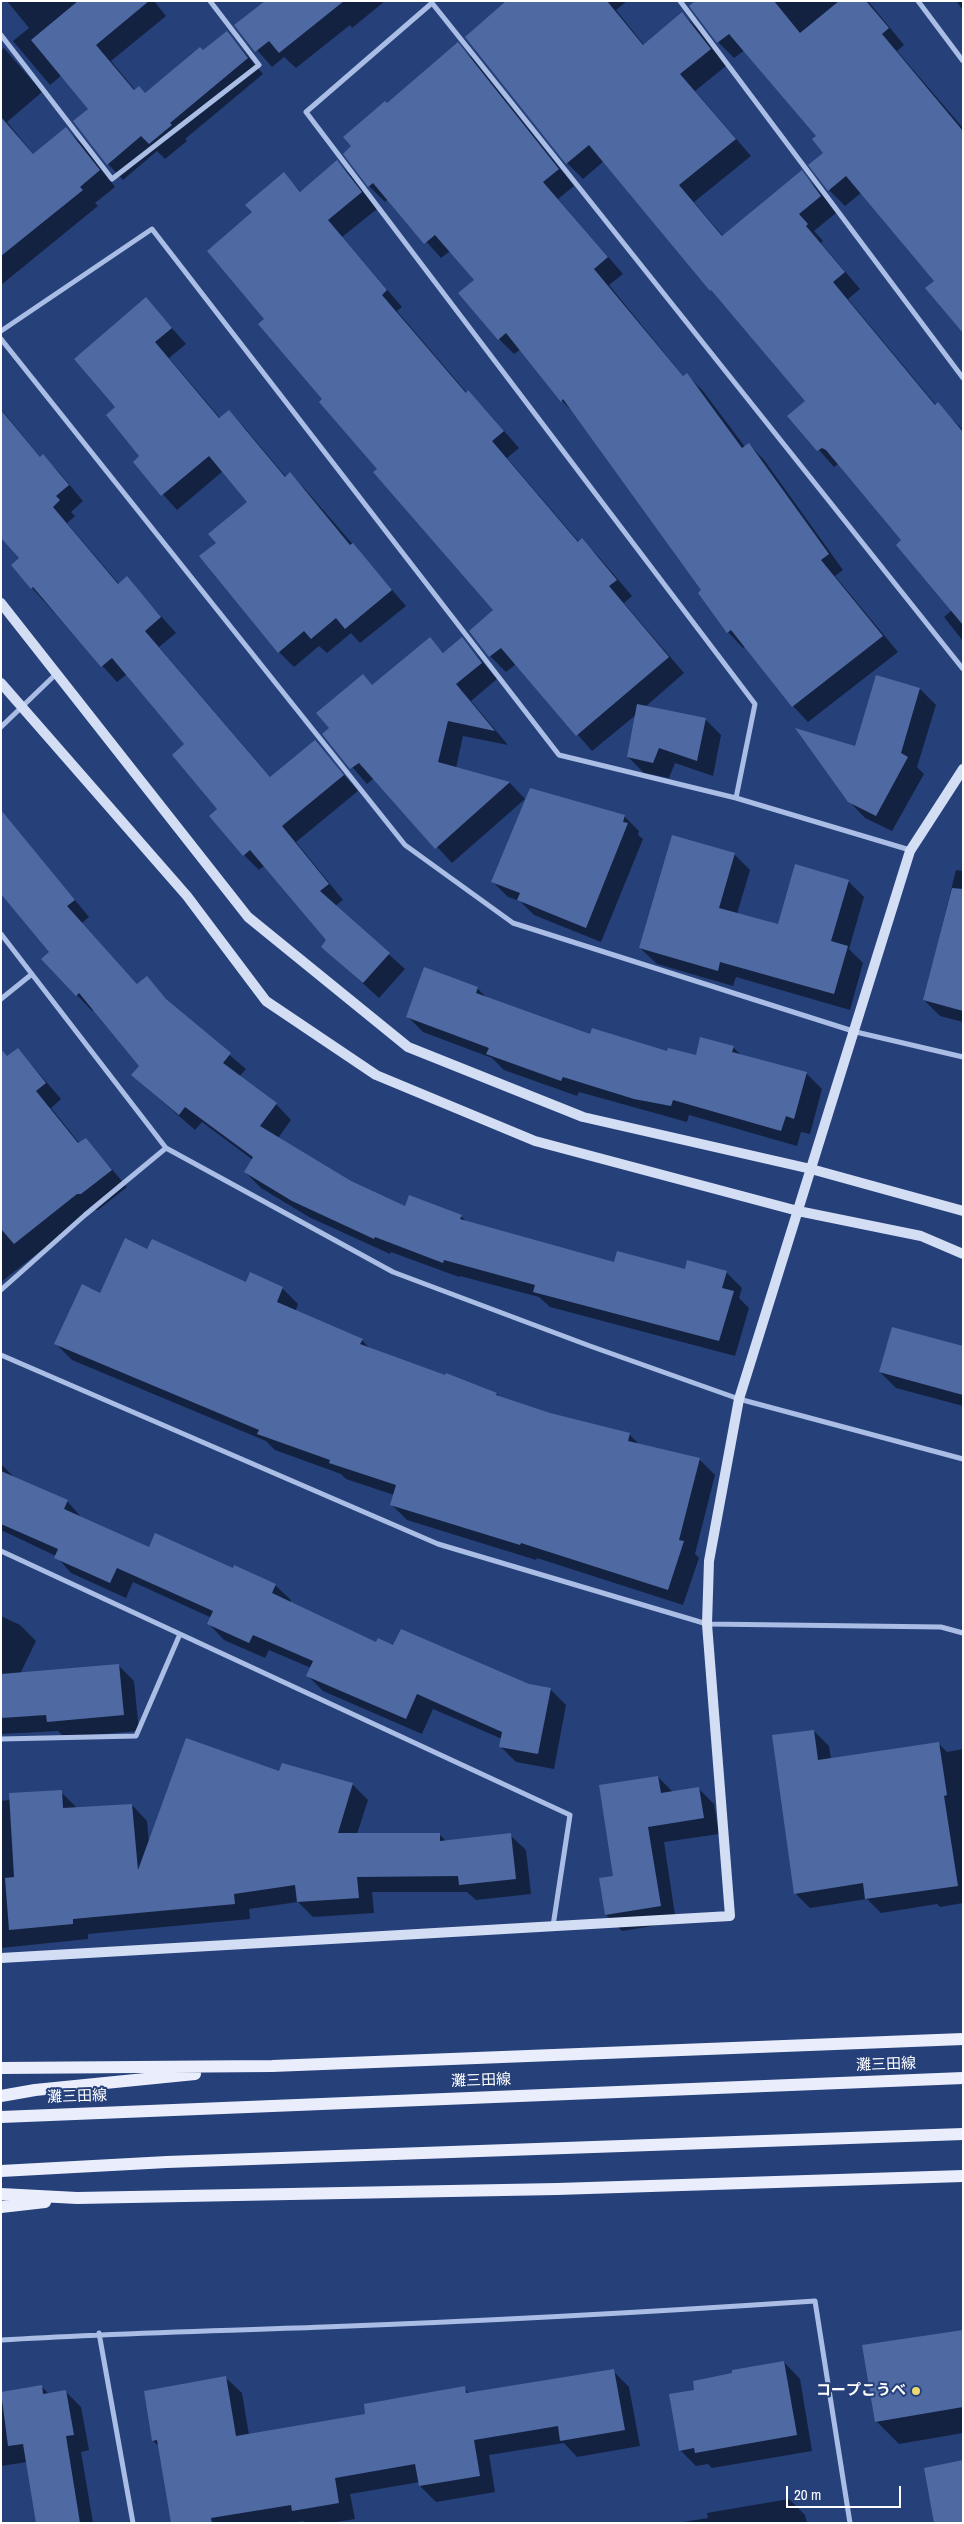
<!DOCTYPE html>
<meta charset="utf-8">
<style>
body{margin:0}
#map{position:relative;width:964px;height:2524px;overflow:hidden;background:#26407a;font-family:"Archivo Narrow",sans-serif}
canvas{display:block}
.frame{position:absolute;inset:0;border:2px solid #fff;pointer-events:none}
.scale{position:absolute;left:786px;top:2486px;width:115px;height:22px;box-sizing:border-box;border:2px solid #fff;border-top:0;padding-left:6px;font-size:15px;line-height:18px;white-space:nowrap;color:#fff;-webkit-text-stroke:4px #26407a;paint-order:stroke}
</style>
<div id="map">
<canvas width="964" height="2524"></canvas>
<div class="frame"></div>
<div class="scale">20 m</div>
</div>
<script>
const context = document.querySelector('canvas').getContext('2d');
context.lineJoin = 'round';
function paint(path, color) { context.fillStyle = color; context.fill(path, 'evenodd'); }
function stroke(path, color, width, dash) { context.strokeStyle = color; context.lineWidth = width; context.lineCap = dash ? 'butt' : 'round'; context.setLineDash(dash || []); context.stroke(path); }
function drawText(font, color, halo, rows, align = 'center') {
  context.font = font + ' "Archivo Narrow","Noto Sans JP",sans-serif'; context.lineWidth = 4; context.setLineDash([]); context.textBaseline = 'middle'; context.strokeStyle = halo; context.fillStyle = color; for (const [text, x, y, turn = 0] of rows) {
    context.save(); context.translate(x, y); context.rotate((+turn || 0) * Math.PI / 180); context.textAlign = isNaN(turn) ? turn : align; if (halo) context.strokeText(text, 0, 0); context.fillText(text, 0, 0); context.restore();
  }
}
paint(new Path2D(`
 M7,1H154L166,16L111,61L136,91L146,94L227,32L263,74L185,139L187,141L165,159L157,151L123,180L108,164L90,109L62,75L50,85L13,41L29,28Z
 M267,1H385L352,28L350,25L296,68L284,57L272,67L236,26Z
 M508,1H627L616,10L644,45L682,13L698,29L726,66L695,91L751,156L694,202L723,236L801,172L817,188L836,213L814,231L823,241L821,243L860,289L848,299L936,405L938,404L963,430V641L944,617L952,610L903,540L838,464L834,467L789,416L807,401L711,290L604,161L583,179L567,163Z
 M696,1H868L904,45L897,51L963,128V330L935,281L861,193L845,206L829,190L825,153L818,136L745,50L734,58L718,42L691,6Z
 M956,1H963V10Z
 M458,44L474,60L574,186L558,199L623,274L609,285L684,377L687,375L703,391L745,447L749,444L764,460L843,570L835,576L898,652L808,722L793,706L746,646L743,648L728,632L703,591L578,417L562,401L521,349L514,354L499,339L476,280L450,251L441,258L388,199L385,202L369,186L345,154L387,105Z
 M4,48L42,92L7,122L34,155L66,129L82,144L115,187L95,203L98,206L1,285V51Z
 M337,161L352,177L377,209L342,237L402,307L397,311L467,393L468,392L484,408L519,448L507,458L579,542L582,540L598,556L632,596L624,603L684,673L645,707L705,719L721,735L713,776L675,763L669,778L644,773L628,757L637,714L592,751L516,664L506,672L490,656L470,631L495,610L324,399L266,319L254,212L284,174L301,192Z
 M146,299L186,344L169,358L221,419L229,412L244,427L286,477L290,474L305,489L406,606L360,643L351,633L327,653L319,646L294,667L279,652L217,543L249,502L223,471L177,510L134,462L141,456L117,408Z
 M1,409L41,458L43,456L58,471L83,501L71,512L75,516L67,523L119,584L127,578L176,633L159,647L271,778L315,741L358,791L296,842L343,900L335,906L405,969L379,998L322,946L328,940L264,866L259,870L244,855L186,744L127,674L117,682L32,588L20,559L1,536Z
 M462,638L497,679L471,701L508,745L463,736L456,768L510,783L525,799L452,863L374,778L367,784L324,734L373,686L430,639L444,653Z
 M876,677L920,689L936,705L917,767L924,774L892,831L865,818L849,801L856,748Z
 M1,811L89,917L82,923L138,985L147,978L174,1008L246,1069L239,1077L276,1104L291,1120L278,1138L350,1182L406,1207L461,1216L468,1223L615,1264L686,1271L726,1272L742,1288L739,1298L749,1308L735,1356L550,1307L539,1297L460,1276L459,1277L391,1252L390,1254L309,1217L261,1188L245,1172L253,1160L202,1122L195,1130L132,1075L140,1066L94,1009L92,1011L43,959L50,953Z
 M624,816L639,831L638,835L643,839L601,942L534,915L520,901L508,897L493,882Z
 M734,854L750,870L737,914L779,926L848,881L864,897L849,949L863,963L850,1010L736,977L733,986L657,964L640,948Z
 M956,870L963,871V1022L940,1016L924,1000Z
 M477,988L488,999L590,1036L668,1053L697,1057L733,1047L742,1056L806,1073L822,1089L810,1134L801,1132L797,1146L689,1115L687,1122L579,1092L577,1096L504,1070L492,1058L423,1032L407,1016Z
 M18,1049L61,1099L51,1108L80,1144L86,1139L127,1187L98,1210H93L1,1282V1063Z
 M148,1251L246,1284L251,1274L282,1288L298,1304L295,1312L362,1340L371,1350L446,1377L447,1374L497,1394L501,1398L550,1414L629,1434L641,1446L699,1459L715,1475L695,1554L699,1558L683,1605L537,1558L536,1560L407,1520L391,1504L394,1495L346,1479L341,1474L275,1450L266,1441L72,1360L56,1344L101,1294Z
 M963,1349V1406L896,1388L880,1372Z
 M1,1464L15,1478L67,1501L82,1518L150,1549L233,1570L275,1585L291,1600L290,1603L377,1644L394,1647L529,1685L550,1689L566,1705L554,1769L516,1762L501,1747L502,1739L433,1709L422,1734L323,1691L307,1675L311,1668L269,1650L265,1658L224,1640L209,1624L212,1618L133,1582L126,1598L71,1573L56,1556L1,1530Z
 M1,1616L20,1625L36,1641L20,1674L118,1665L134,1681L139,1731L64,1737L58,1731L1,1734Z
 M814,1731L829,1746L831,1759L938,1743L947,1752L963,1749V1903L940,1907L937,1904L881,1913L867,1899L810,1908L795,1893Z
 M280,1772L352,1784L368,1800L357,1834H439L447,1842L510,1835L526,1850L531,1894L476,1900L467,1892H372L374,1913L313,1917L298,1902L249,1909L250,1919L88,1934V1939L1,1948V1801L61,1792L77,1808L132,1805L147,1821L149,1843Z
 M658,1777L673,1792L698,1788L714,1804L719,1834L664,1842L676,1922L622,1931L606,1915L615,1877Z
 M963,2331V2433L899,2444L876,2421Z
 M784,2362L800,2379L812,2451L712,2468L708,2464L696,2466L680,2450L696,2391Z
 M613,2371L629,2387L640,2446L577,2457L564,2443L489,2455L495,2492L436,2502L420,2486V2482L350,2494L355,2519L331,2523H305L303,2521L291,2523H173L160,2447L153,2441L226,2378L242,2393L249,2435L367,2415L464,2388L470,2394Z
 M41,2386L49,2394L65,2391L81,2407L89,2450L81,2452L93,2523H37L27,2462L1,2466V2393Z
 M789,2499L805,2515L807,2523H677L708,2518L707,2513Z`), '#0007');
paint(new Path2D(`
 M78,1H149L96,45L134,90L139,86L145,93L200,47L203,50L227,31L248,58L170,123L172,125L149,144L141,136L107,165L73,121L88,109L31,40Z
 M265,1H344L279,53L269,41L255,52L234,25Z
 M506,1H607L643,45L682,12L711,49L680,74L736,139L679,185L722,236L802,170L821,196L799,214L808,224L806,226L845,272L833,282L935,405L938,402L963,432V625L896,545L901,540L826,450L822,448L817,451L787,416L805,401L711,290L710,291L589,145L566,164L465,37Z
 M695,1H774L800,33L839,1H866L889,28L882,34L963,131V333L925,288L934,281L846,176L828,191L808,165L823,153L812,139L816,136L729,34L717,43L689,6Z
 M458,42L559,169L543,182L608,257L594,269L683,376L687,373L742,448L749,443L829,554L821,560L883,636L792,707L731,630L727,633L698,593L701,590L563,399L561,402L506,333L498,340L458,293L474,280L435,235L424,244L373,183L368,187L343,154L351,146L343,137L385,101L387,103Z
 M1,117L33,154L66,127L100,170L80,187L83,190L1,256Z
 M337,160L362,192L328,220L387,290L382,295L466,393L468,390L504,431L492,441L578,542L582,538L617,580L609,586L669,657L576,736L501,648L489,657L469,631L493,610L373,472L377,469L319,402L322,399L258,324L264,319L207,251L252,212L245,205L284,172L300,192Z
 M146,297L172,328L155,342L219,418L229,410L285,477L290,472L350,545L353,543L392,590L345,629L336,618L311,639L304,631L278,653L199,556L216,543L208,534L247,502L209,456L161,496L133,462L139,456L106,415L115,407L74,359Z
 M1,410L40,457L43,454L69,485L56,496L60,500L53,507L118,584L127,576L161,617L145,631L270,777L315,740L344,775L282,826L329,884L320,891L390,953L363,983L321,947L326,940L250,850L243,856L209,816L217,809L172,755L184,744L112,658L101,667L33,587L31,589L11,565L19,558L1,538Z
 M430,637L443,653L462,637L482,663L456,684L495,731L448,721L438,762L510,782L435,849L359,763L350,769L322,734L329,728L316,713L363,674L372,685Z
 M876,675L920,688L901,753L908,757L876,816L848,802L795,728L855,746Z
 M637,704L706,718L697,761L659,748L653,763L627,757Z
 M530,788L625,815L623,822L628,823L586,928L517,900L520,893L491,882Z
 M1,810L75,900L67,906L137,984L147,976L166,999L231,1053L223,1063L277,1103L260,1126L351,1181L405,1206L409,1195L462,1215L460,1219L614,1262L617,1251L685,1269L687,1260L727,1271L722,1288L734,1291L719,1341L533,1292L535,1285L444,1260L443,1263L375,1237L374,1239L292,1201L244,1172L253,1157L185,1107L179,1115L131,1075L139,1066L79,993L76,996L41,959L49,952L1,894Z
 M672,835L735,853L719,908L778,924L795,864L849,880L831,941L848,946L834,994L720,962L718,971L639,948Z
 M952,888L963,889V1011L923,1000Z
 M424,967L478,987L476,993L590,1034L592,1028L667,1051L668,1048L696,1055L700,1037L734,1046L732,1052L807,1072L794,1119L786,1116L781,1131L673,1100L671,1106L634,1099L563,1077L561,1081L486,1054L489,1048L406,1017Z
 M18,1048L46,1083L36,1091L78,1143L86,1138L112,1170L81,1194H77L14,1244L1,1229V1049L7,1056Z
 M125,1238L147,1249L152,1239L246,1282L250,1272L283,1287L277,1302L363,1339L360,1344L445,1375L446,1373L497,1393L496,1395L550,1413L630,1433L628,1441L700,1458L679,1540L684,1541L668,1590L521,1543L520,1545L390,1505L396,1485L329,1463L330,1460L257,1434L259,1430L54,1344L82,1284L100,1293Z
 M892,1327L963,1346V1395L879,1372Z
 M1,1471L68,1500L64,1509L149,1547L155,1533L233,1568L234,1565L276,1584L272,1593L376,1642L378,1638L393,1645L401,1629L529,1684L551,1688L538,1754L499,1747L502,1732L417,1694L406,1719L306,1676L313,1661L253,1635L249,1643L207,1624L213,1611L117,1568L110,1583L54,1558L58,1549L1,1524Z
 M119,1664L124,1715L47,1722L46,1715L1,1718V1674Z
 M814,1730L818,1760L939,1742L947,1795L944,1796L958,1886L865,1899L863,1883L794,1894L772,1735Z
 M186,1738L279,1771L282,1763L353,1783L338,1833H440V1841L511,1833L516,1879L459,1885L458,1876L357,1877L359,1898L297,1902L295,1885L234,1894L235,1904L73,1919V1924L9,1930L5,1878L14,1877L9,1793L62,1790L63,1808L132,1804L138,1870Z
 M658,1776L661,1793L699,1787L704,1818L648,1827L661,1906L605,1915L599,1878L613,1876L599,1785Z
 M963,2330V2407L875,2422L862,2345Z
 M784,2361L797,2435L695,2453L694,2448L679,2451L669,2394L694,2390L693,2381L732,2373V2370Z
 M614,2369L625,2430L560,2441L558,2426L474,2440L480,2476L419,2486L415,2464L335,2478L339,2503L292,2511L291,2505L211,2518L212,2523H171L157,2440L152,2441L144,2391L226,2376L236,2436L365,2414L364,2404L465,2386L466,2393Z
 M42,2385L43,2394L66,2390L74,2435L66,2436L80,2523H36L23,2444L8,2446L1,2392Z
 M963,2460V2523H934L924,2468Z`), '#4f69a3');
stroke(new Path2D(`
 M680,1L963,378
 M918,1L963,61
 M1,35L112,179L259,65L210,1
 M1,331L152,229L559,755L736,798L910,850
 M1,339L405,845L513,923L856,1032L963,1057
 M1,727L56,674
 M736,798L755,704L306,112L432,3L963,669
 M1,934L166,1148L393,1272L590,1346L739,1399L963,1459
 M1,999L32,974
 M1,1290L85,1215L166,1148
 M1,1355L438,1544L707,1624L941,1627L963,1633
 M1,1551L570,1815L553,1926
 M1,1739L136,1736L180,1634
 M99,2333L133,2523
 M1,2340C109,2333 217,2331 324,2327C488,2321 651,2312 815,2301L850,2523`), '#aabde4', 5);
stroke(new Path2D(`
 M1,603L248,917L408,1047L583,1117L811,1169L963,1211
 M1,683L187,896L266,1001L376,1075L535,1141L798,1211L921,1236L963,1254
 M1,1958L730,1916L707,1624L709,1561L739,1399L910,851L963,769`), '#d3ddf4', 10);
stroke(new Path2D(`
 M1,2068L272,2066L963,2039
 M1,2096L35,2090L195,2074
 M1,2117L963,2078
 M1,2171L167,2162L963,2134
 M1,2194L77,2198L557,2189L963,2176
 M1,2207L45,2202`), '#eaeefc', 12);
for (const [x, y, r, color] of [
 [916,2391,5,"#ecd870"]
]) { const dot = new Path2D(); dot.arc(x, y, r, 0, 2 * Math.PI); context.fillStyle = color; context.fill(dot); stroke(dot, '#26407a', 2); }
drawText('15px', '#fff', '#26407a', [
 ["灘三田線",886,2065,-2],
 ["灘三田線",481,2081,-2],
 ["灘三田線",77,2097,-2]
]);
drawText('bold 15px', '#fff', '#26407a', [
 ["コープこうべ",906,2391]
], 'right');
</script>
